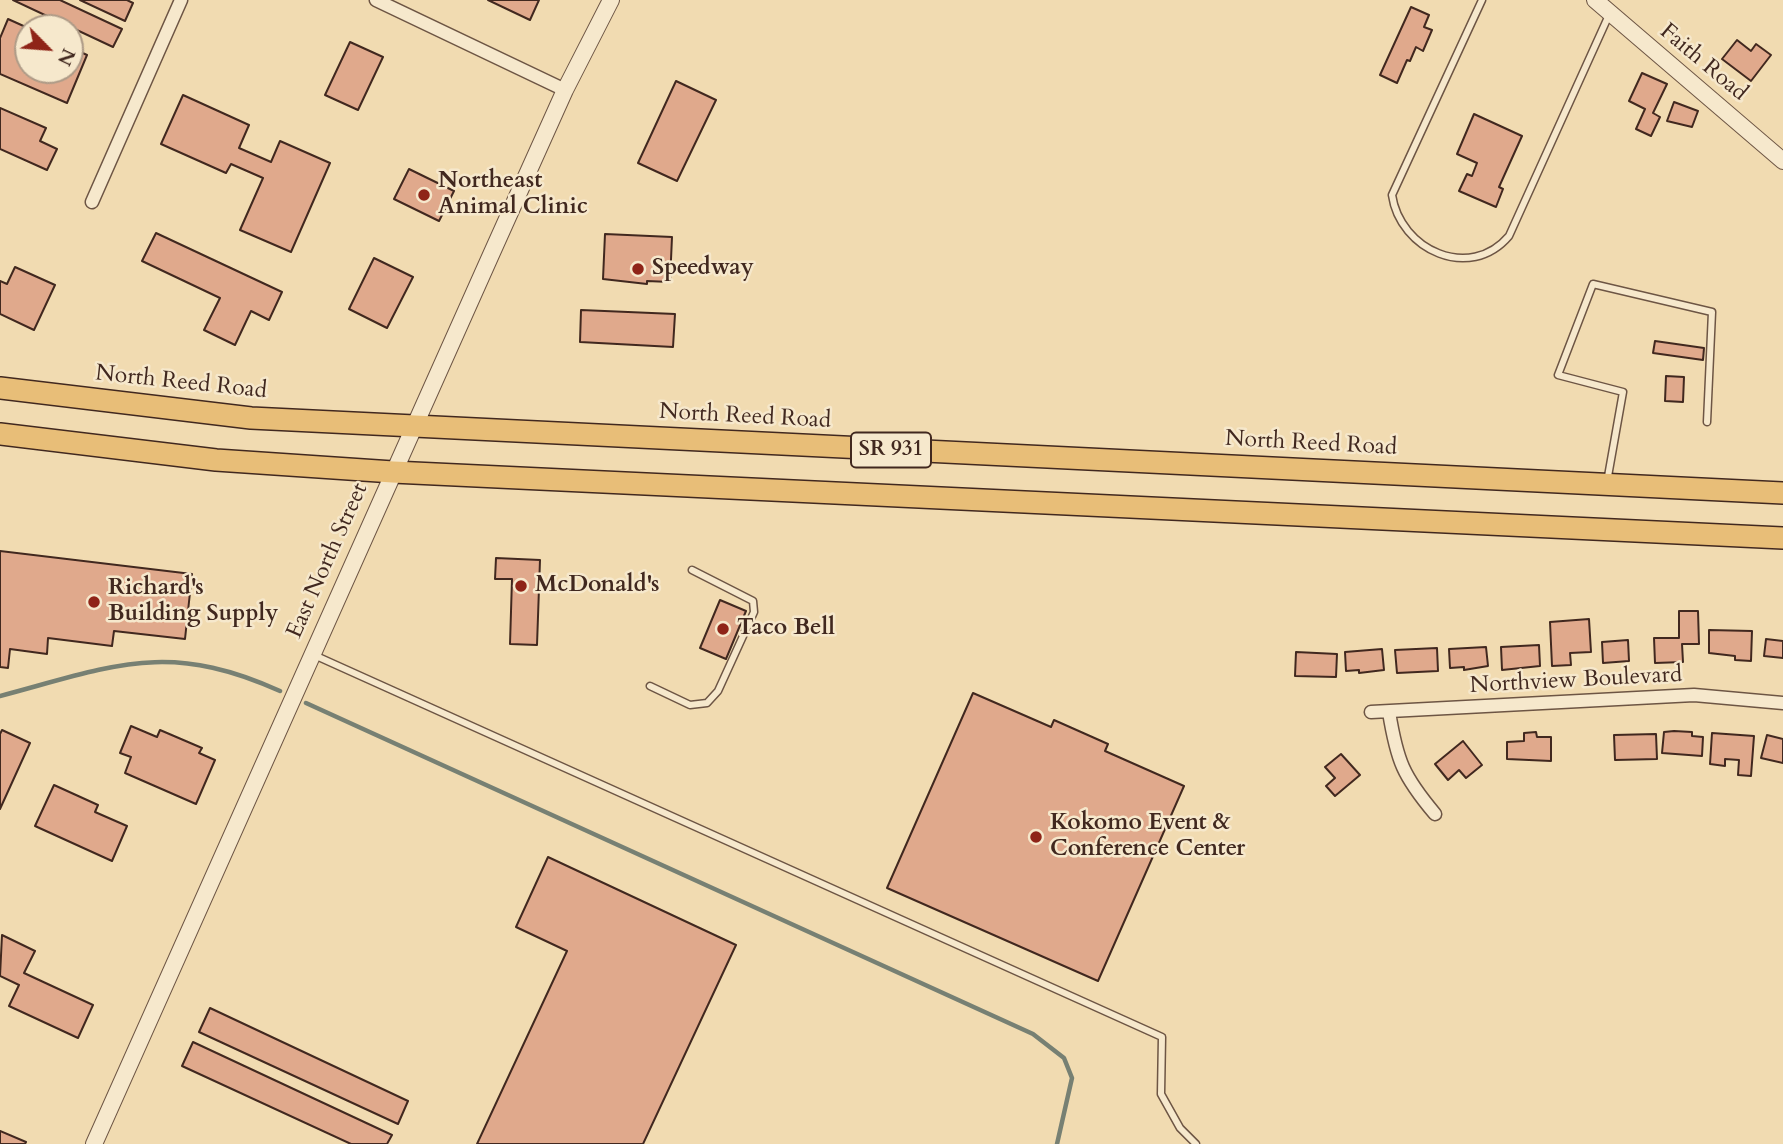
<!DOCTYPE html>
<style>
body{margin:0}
#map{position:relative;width:1783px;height:1144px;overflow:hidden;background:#f1dbb1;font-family:Cardo,serif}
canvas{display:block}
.north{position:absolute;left:14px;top:14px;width:70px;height:70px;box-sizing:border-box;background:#f6e8cc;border:2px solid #ae9b87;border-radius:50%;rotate:115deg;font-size:19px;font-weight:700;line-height:28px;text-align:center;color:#41281f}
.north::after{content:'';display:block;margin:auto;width:24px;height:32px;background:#8f2418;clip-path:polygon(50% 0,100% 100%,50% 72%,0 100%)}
</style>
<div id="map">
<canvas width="1783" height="1144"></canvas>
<div class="north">N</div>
</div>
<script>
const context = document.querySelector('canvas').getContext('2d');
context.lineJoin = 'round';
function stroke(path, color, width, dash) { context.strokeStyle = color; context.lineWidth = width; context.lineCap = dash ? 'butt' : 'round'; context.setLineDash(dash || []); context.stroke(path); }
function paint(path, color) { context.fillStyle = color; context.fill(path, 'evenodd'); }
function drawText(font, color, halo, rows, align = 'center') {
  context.font = font + ' Cardo,serif'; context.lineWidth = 5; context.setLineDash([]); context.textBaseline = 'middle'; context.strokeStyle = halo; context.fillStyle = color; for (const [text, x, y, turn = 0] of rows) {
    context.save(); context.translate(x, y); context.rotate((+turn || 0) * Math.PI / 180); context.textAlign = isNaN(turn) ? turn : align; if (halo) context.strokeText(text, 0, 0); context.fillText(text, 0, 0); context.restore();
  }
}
stroke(new Path2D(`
 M0,696C113,666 167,640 280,691
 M306,703L1033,1034L1064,1058L1072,1078L1057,1144`), '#778073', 4.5);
const building = new Path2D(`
 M13,0H60L122,29L113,47Z
 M80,0H127L133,3L125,21Z
 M488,0H539L530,20Z
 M1411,7L1429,15L1424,27L1432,30L1423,51L1416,47L1410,61L1407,60L1397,83L1380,75Z
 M8,19L28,28V70H70V47L87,55L67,103L0,74V38Z
 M1737,40L1751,51L1756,44L1771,55L1751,81L1722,59Z
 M350,42L383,57L358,110L325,95Z
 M1642,73L1667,84L1653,113L1660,117L1651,136L1636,129L1645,109L1629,101Z
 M676,81L716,100L677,181L638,163Z
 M183,95L249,125L239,148L271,162L280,141L330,163L291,252L240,230L263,178L231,164L226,173L161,144Z
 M1674,102L1698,111L1692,127L1667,121Z
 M0,108L46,128L40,141L57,149L47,170L0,149Z
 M1474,114L1522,136L1499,187L1503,189L1496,207L1459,191L1467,174L1472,176L1477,163L1457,154Z
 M409,169L454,191L439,221L394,199Z
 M156,233L282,292L269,320L251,311L235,345L204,330L220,298L142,261Z
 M605,234L672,237L670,282L647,281V284L603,279Z
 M374,258L413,277L387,328L349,309Z
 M15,267L55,285L34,330L0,314V281L7,284Z
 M581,310L675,314L673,347L580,342Z
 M1655,341L1704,348L1703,360L1653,353Z
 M1666,376L1684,377L1683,402L1665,401Z
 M0,551L192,574L185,639L114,631L112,646L48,638L47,654L10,649L8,668L0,667Z
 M496,558L540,560L537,645L510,644L512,579H495Z
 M720,600L746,611L726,659L700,648Z
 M1679,611H1698L1699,644H1682L1683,662L1655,663L1654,638H1679Z
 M1589,619L1591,652L1570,653L1571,665L1552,666L1550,622Z
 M1709,630L1752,631L1751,661L1735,660V656L1709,653Z
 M1766,639L1783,641V658L1764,656Z
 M1628,640L1629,661L1603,663L1602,642Z
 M1539,645L1540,666L1502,670L1501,647Z
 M1486,647L1488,666L1464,670V667L1450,668L1449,649Z
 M1437,648L1438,671L1397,673L1395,650Z
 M1382,649L1384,670L1359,673V670L1346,671L1345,652Z
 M1296,652L1337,654L1336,677L1295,676Z
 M973,693L1051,727L1054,720L1108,744L1105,751L1184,786L1098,981L887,888Z
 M131,726L157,737L160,730L202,748L199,753L215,760L196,804L125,773L131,757L120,753Z
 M2,730L30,743L0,809V734Z
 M1674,731L1692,732V736L1703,737L1702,756L1662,753L1664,732Z
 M1536,732L1537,737H1551V761L1507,759V742L1524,741V733Z
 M1712,733L1754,736L1751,776L1738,775L1739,760L1725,759V766L1710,764Z
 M1656,734L1657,759L1615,760L1614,735Z
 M1767,735L1783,739V763L1761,758Z
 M1463,741L1482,765L1466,778L1459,770L1448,780L1435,764Z
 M1341,754L1360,775L1335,796L1326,786L1335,778L1325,767Z
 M54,785L98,805L95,812L127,826L112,861L35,826Z
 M548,857L736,945L643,1144H477L567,951L516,927Z
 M2,935L35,951L24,973L93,1005L78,1038L9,1006L19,985L0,976Z
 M210,1008L408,1101L398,1124L199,1032Z
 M193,1042L392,1135L387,1144H351L182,1066Z
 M0,1131L26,1142L25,1144H0Z`);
paint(building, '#e0a98c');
stroke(building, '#41281f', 2);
const service = new Path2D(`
 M1482,0L1392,195C1400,250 1470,282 1509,236L1609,15
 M1607,482L1623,392L1558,375L1593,284L1712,312L1707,422
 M314,655L1162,1037L1161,1094L1180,1128L1196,1144
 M650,686L690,705L707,703L718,691L754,612L753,601L692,570`);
const minor = new Path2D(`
 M376,0L565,90
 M92,202L181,0
 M1371,712L1694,695L1783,703
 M1389,712C1397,761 1403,776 1435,814`);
const tertiary = new Path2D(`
 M1595,0L1783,161
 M94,1144L490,257L565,90L611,0`);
const primary = new Path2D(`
 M0,388L251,418L1783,493
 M0,434L216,460L393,472L1783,538`);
stroke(service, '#6d5544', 9);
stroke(minor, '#6d5544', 15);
stroke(tertiary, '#6d5544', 18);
stroke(primary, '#41281f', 24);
stroke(service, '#f6e8cc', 6);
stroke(minor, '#f6e8cc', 12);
stroke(tertiary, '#f6e8cc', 16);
stroke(primary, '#e8be78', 21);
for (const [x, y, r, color] of [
 [424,195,7,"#8f2418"],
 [638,269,7,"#8f2418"],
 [521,586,7,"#8f2418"],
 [94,602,7,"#8f2418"],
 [723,629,7,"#8f2418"],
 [1036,837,7,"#8f2418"]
]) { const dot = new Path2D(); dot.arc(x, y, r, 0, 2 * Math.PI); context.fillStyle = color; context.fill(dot); stroke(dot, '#f6e8cc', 2.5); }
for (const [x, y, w] of [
 [891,450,80]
]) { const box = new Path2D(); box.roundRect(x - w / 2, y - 17.5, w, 35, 5); context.fillStyle = '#f6e8cc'; context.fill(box); stroke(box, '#41281f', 2); }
drawText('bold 21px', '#41281f', null, [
 ["SR 931",891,450]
]);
drawText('23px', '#41281f', '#f6e8cc', [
 ["Faith Road",1703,63,40],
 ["North Reed Road",181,383,6],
 ["North Reed Road",745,417,3],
 ["North Reed Road",1311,444,3],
 ["East North Street",328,561,-66],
 ["Northview Boulevard",1576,681,-3]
]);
drawText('bold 23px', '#41281f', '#f6e8cc', [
 ["Northeast",438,182],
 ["Animal Clinic",438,208],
 ["Speedway",652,269],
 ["McDonald's",535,586],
 ["Richard's",108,589],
 ["Building Supply",108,615],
 ["Taco Bell",737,629],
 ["Kokomo Event &",1050,824],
 ["Conference Center",1050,850]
], 'left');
</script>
